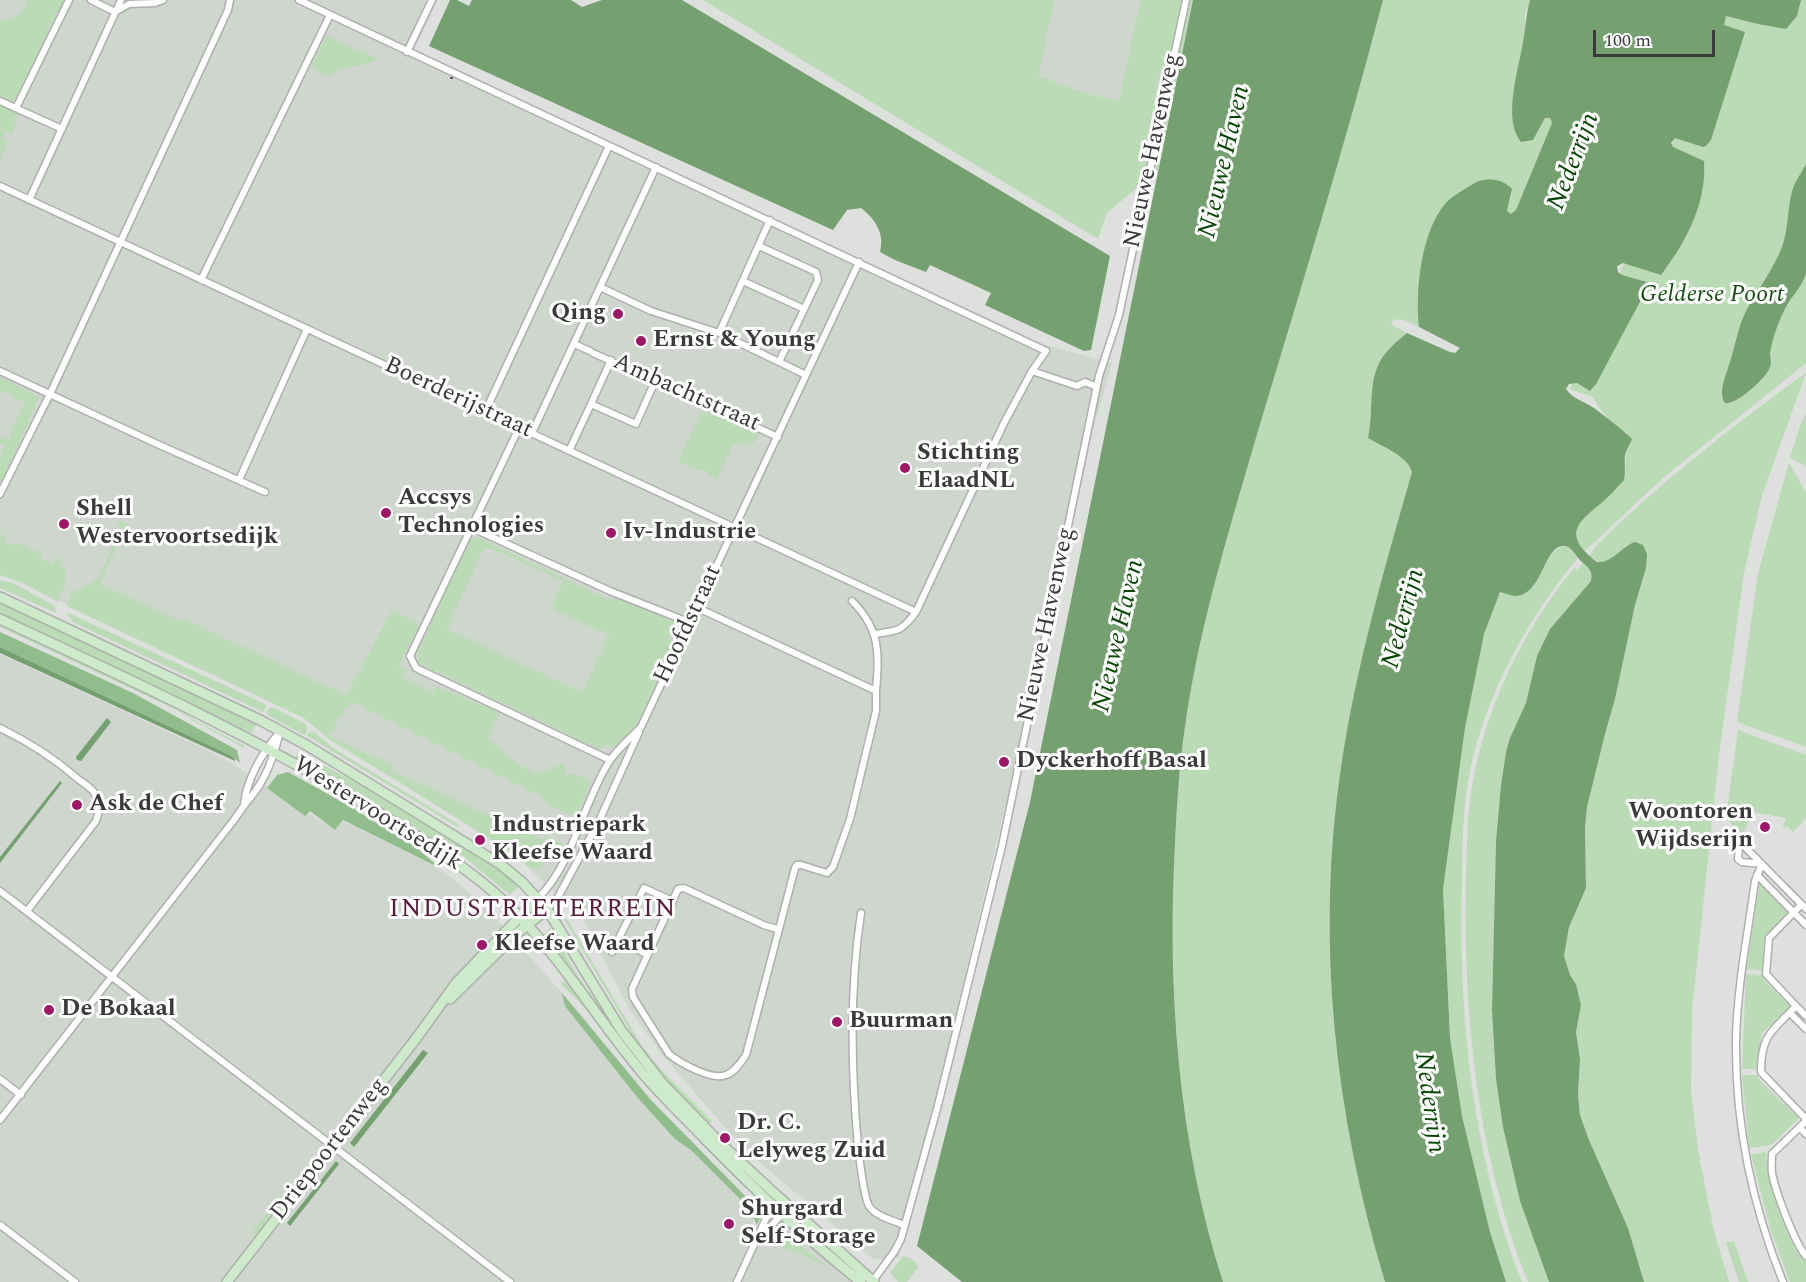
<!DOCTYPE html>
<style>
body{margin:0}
#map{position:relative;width:1806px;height:1282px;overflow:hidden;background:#dde0dd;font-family:Spectral,serif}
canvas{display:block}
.scale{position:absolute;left:1593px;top:30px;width:122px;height:27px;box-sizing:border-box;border:3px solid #393a39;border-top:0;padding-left:8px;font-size:18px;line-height:21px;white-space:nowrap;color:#393a39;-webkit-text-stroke:4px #fff;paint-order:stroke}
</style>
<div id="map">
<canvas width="1806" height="1282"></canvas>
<div class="scale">100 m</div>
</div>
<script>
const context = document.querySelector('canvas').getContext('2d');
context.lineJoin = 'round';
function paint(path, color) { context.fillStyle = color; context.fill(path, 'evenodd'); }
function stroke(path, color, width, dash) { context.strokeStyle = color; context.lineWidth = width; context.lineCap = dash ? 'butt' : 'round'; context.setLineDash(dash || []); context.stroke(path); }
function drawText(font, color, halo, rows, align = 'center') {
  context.font = font + ' Spectral,serif'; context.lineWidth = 6; context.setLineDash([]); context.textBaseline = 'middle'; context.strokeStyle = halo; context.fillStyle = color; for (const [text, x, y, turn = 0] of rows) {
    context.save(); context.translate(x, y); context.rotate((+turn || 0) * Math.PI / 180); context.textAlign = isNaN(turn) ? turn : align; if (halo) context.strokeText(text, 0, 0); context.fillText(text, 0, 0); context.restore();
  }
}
paint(new Path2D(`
 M0,0H438L414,50L1046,345L1112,363L1094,427L899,1258L873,1259L743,1148L663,1056L630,1010L583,919L517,857L331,738L304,718L0,572Z
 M1054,0H1140L1119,101L1093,95L1039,76Z
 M0,654L220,756L335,830L343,821L437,866L484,905L585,1019L635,1087L687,1136L753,1211V1230L794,1226L863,1282H0Z`), '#ced6cd');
paint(new Path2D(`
 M28,0H66L56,14L50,28L14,102L10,103L0,98V20C15,21 23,14 28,0Z
 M703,0H1054L1039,76L1092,95L1119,101L1140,0H1193L1158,170L1107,213L1098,239Z
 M1383,0H1530L1525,15V30L1520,60L1533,140L1545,118H1550L1552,123L1516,210L1511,214L1507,211L1512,193L1420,271L1418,316L1419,327C1410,323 1400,315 1391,322L1392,325L1407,333C1396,342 1381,353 1377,368C1369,390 1373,415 1368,438C1381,446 1408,456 1412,472C1384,568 1356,668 1341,767C1315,940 1335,1115 1385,1282H1223C1178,1142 1167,990 1175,844C1177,800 1180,757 1187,713C1202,617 1231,524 1258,431C1300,288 1345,145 1383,0Z
 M1720,0H1806V363L1664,477L1585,551C1581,547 1575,542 1575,535C1574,523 1605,500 1614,490C1617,488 1622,483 1624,479C1628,467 1622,459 1631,443L1626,432C1609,423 1602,413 1593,397L1570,389C1625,262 1683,134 1720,0Z
 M326,35L377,59L376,61L335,72L329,76L311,68Z
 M0,104L11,109L18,115L12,134L7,131L3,140L8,143L0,162Z
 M1806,373L1762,495L1744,573L1719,754L1692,1011L1691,1091L1698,1150L1714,1231L1729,1282H1644L1628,1228L1589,1140L1580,1115L1578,1094L1580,1059L1576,1032L1581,1005L1576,984L1570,975L1564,956L1569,927L1586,888L1585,828L1587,807L1605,734L1615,699L1635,605L1646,568L1627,545C1614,557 1606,570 1589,556L1596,546C1663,480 1730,428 1806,373Z
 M0,377L39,397L0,488V458L5,446L0,443L2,436L8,439L25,402L0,390Z
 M702,409L759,433L752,446L743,442L742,444L735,442L717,480L707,475L708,472L701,469L699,471L678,461Z
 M1806,414V467L1790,457L1801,423Z
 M1789,463L1806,492V747L1737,722L1758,573Z
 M120,521L127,524L100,584L181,621L184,619L346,695L392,611L416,622L418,627L399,665L405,668L401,677L433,692L436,686L500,713L488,739L519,765L538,774L563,764L567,775L574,773L591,782L575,818L546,803L543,797L350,701L329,736L393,765L391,770L543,840L546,836L563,843L561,848L538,869L531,868L504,847L329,739L304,718L67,606L71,594L97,580L121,528L118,525Z
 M0,534L6,536L4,542L14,546L17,542L42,554L40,558L53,565L57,557C72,567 64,589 58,602L23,583L0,575Z
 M477,537L608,599C627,593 665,616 683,625L637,725L614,748L604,744L601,750L420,664L417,658L419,651L468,540ZM485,546L563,581L551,608L609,635L582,692L447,629Z
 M1564,546L1569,548L1578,558C1529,615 1485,696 1470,771C1463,806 1462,844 1462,880C1458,1014 1472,1156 1522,1282H1506L1490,1232L1462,1116L1450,1039L1443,889L1465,728L1484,634L1500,592L1506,593L1534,586C1541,572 1548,550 1564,546Z
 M1583,563C1590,568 1593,572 1591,581L1550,629L1537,656L1526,703L1510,738L1506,752L1501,785L1496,841L1492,1010L1496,1079L1503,1127L1520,1201L1549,1282H1528C1477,1156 1463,1014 1466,879C1467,844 1467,806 1475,771C1490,698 1527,625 1574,568L1577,570Z
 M0,580L13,583L55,606L56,613L0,588Z
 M0,602L257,723L251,733L166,691L0,615Z
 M66,612L265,704L266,707L263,712L73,622Z
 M0,625L173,706L196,721L245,746L243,747L192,720L177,710L0,627Z
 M272,707L306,724L307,731L304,735L266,714L269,708Z
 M1738,730L1806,755V818L1793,832L1787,826L1782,829L1786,818L1754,812L1742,835L1726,818Z
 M309,732H314L333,748L459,825L458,827L307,736Z
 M299,751L343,776L369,787L486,860L519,886L510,895L463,856L444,848L295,758Z
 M1764,884L1789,910L1764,937L1763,971L1747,969L1759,885Z
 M563,917L567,919L642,1046L665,1074L712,1121L710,1124L662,1075L635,1039Z
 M550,928L578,976L635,1055L769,1193L766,1197L641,1068L600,1010L542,935Z
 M1746,974L1763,975L1764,980L1791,1007L1762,1033L1756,1069H1742Z
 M564,981L576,993L708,1146L724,1166L759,1203L646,1085L583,1006L561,984Z
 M1742,1075H1757L1762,1083L1799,1118L1771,1145L1749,1148Z
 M1766,1152L1768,1171L1780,1210L1795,1249L1806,1262V1282H1790L1771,1231L1751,1155Z
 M296,1184L257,1234H253L252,1233L288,1187Z
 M780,1231L819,1260L825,1264L824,1265L767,1240Z
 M1734,1241L1748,1282H1739L1726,1243Z
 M903,1256C909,1256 917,1262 918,1268L907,1282H898L890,1273Z`), '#badbb5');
paint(new Path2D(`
 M0,632L133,693L228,745L237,750L240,763L232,756L0,647Z
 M288,772L346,804L417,848L440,868L343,820L335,830L310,811L305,816L267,788L277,775Z
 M562,993L651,1100L758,1209L761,1215L757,1225L748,1207L692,1151L674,1138L637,1097L565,1006Z`), '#91bd8c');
paint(new Path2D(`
 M450,0H457L469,6L472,0H571L582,7L602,0H682L1110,256L1091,350L1084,351L985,305L991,293L930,265L926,272L895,260L880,252C885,233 875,219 861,208L847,210L833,230L429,46Z
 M1193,0H1383C1345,145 1301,288 1258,431C1231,524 1202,617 1187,713C1180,757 1177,800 1175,844C1167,990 1178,1142 1223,1282H962L917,1246L1030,802Z
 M1530,0H1801L1797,16L1786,29L1758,24L1726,16L1724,25L1745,32L1711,140L1706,146L1703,147L1675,138L1671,143L1673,147L1704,161C1707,203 1686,242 1661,275L1623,263L1617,266L1618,272L1622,275L1650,283L1596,384L1590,391L1577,383L1569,384L1566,389C1574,400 1584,401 1594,408C1602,414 1627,433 1632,439C1630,445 1626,450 1625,456C1624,463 1626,473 1624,480C1622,483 1617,487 1615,490C1589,518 1553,528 1597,562C1614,563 1620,547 1635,542L1643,545L1647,554L1646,568L1635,605L1615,699L1605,734L1587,807L1585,828L1586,888L1569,927L1564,956L1570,975L1576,984L1581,1005L1576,1032L1580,1059L1578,1094L1580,1115L1589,1140L1628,1228L1644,1282H1549L1520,1201L1503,1127L1496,1079L1492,1010L1496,841L1501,785L1506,752L1510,738L1526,703L1537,656L1550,629L1591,581C1593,571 1589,568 1582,562C1577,558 1572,547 1565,546C1543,543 1544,596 1514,596C1509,595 1505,593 1500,592L1484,634L1465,728L1443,889L1450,1038L1462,1116L1490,1232L1506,1282H1385C1335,1115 1315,941 1341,767C1356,667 1384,569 1412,472C1408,456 1381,446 1368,438C1373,416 1369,387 1377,368C1382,353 1396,342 1407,333L1450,352L1455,353L1460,348L1419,327C1415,292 1421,232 1445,204C1453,195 1465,189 1475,183C1487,176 1503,179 1512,189L1507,211L1511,214L1516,210L1552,123L1550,118H1545L1533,140L1521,142C1502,119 1519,68 1523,42C1526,27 1526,14 1530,0Z
 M1806,164V274C1801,289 1789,298 1783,313C1777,325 1772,341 1770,353C1770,358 1772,363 1770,367C1767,378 1735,406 1725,403C1718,392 1725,379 1728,368C1735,349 1737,329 1746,311C1758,289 1773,270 1782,247C1789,227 1787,207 1793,188C1796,180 1802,172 1806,164Z
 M0,647L232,756L235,759V761L0,653Z
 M107,718L111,722L81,761L77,760L76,757Z
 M60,781L62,783L0,863V857Z
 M423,1050L428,1053L354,1147L350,1143Z
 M336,1161L339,1164L290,1226L287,1223Z`), '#75a070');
const street = new Path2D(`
 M91,0L115,12L129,4L155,3L163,0
 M299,0L1046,351L1032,371L1077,386L1085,382L1097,387
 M407,52L432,0
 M0,101L62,129
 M16,108L69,0
 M0,186L916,612
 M29,200L121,0
 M759,246L816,272L818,280L779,362
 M201,280L330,15
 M743,281L804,309
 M600,287L651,311L719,333L806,375
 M719,333L770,220
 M574,344L590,351
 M593,353L778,437
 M611,360L591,404L636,424L655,381
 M0,371L155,443L265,492
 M485,412L609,146
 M519,428L410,656L416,668L610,760
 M532,433L656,167
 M569,451L591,404
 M239,480L307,329
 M0,494L50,394L228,10L230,0
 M470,527L610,591L691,623
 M852,601C881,630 879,654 876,691
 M698,608L876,691V711L850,819L833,867L827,873L801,865H797L795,868L746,1055C741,1062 735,1072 726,1075C712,1081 680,1063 669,1054L633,997L632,989L678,889L684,888L766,926L778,929
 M875,634C898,631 902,631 916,612L1004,423L1032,371
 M0,728C29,742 54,758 78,779C83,783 92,788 95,794C101,804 99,812 96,821L27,911
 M244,803C248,777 262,753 279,733
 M1762,864L1755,881C1748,933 1737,987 1736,1040C1735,1123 1752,1205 1783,1282
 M1762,864L1742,862L1738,859L1739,847L1742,844L1806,909
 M1757,875L1806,925
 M0,891L510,1282
 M538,898C574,863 582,804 609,762C617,749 631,738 641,727L859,262
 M1801,905L1769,938L1766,974L1796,1006C1772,1032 1761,1034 1761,1072L1806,1119
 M547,909L557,899L599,821L639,732
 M861,913C849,991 851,1069 858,1147C860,1160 863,1195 869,1206C875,1216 894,1221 905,1225
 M619,939L648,955
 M612,952L644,888L673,901
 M1796,1006L1806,1016
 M1790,1013L1806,1029
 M0,1079L21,1095
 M0,1120L234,820C240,811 245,804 251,797C266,779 275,753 280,731
 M1806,1121L1772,1154C1772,1160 1771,1167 1772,1173C1775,1190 1795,1244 1806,1256
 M1799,1127L1806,1134
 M0,1225L75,1282
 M760,1238L783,1213
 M737,1282L768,1214L773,1207L785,1203
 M872,1282L894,1252L901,1239L938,1105L1002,846L1099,376L1119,315L1186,0`);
const secondary = new Path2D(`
 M0,597L260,720L308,746L500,864L522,882L547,909L621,1030L662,1083L720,1143L773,1192L874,1282
 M0,619C122,676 245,732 361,802C411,832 463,863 506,903C560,954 597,1020 645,1076C664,1098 686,1119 706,1140C755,1190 806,1238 861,1282
 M450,999L515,935L547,909
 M227,1282L418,1036L456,983L538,898`);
stroke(street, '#adb0ac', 9);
stroke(secondary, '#adb0ac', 12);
stroke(street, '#fff', 6);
stroke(secondary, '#cdebca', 9);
stroke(new Path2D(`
 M451,78H452`), '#4a4b4a', 2);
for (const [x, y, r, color] of [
 [618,314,6,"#9e1665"],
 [641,341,6,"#9e1665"],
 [905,468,6,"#9e1665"],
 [386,513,6,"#9e1665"],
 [64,524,6,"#9e1665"],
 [611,533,6,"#9e1665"],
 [1004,762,6,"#9e1665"],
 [77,805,6,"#9e1665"],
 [1765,827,6,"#9e1665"],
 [480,840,6,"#9e1665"],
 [482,945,6,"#9e1665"],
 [49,1010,6,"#9e1665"],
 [837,1022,6,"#9e1665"],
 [725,1138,6,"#9e1665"],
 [729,1224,6,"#9e1665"]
]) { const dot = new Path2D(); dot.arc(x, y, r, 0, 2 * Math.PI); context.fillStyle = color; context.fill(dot); stroke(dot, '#fff', 2); }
drawText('24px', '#393a39', '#fff', [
 ["Nieuwe Havenweg",1154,151,-78],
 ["Ambachtstraat",686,394,24],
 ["Boerderijstraat",458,399,25],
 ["Hoofdstraat",689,625,-65],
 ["Nieuwe Havenweg",1048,625,-78],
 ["Westervoortsedijk",377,815,32],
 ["Driepoortenweg",330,1150,-52]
]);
drawText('italic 24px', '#124f0d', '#fff', [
 ["Gelderse Poort",1712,296]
]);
drawText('bold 24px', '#393a39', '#fff', [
 ["Qing",606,314,"right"],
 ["Ernst & Young",653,341],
 ["Stichting",917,454],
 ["ElaadNL",917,482],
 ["Accsys",398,499],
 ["Technologies",398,527],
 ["Shell",76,510],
 ["Westervoortsedijk",76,538],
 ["Iv-Industrie",623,533],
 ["Dyckerhoff Basal",1016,762],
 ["Ask de Chef",89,805],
 ["Woontoren",1753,813,"right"],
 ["Wijdserijn",1753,841,"right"],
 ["Industriepark",492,826],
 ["Kleefse Waard",492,854],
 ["Kleefse Waard",494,945],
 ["De Bokaal",61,1010],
 ["Buurman",849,1022],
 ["Dr. C.",737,1124],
 ["Lelyweg Zuid",737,1152],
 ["Shurgard",741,1210],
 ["Self-Storage",741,1238]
], 'left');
drawText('italic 26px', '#064703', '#fff', [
 ["Nieuwe Haven",1226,162,-77],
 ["Nederrijn",1575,162,-69],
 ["Nederrijn",1405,619,-75],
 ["Nieuwe Haven",1120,636,-77],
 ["Nederrijn",1428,1103,82]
]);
context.letterSpacing = '1.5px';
drawText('26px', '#5b1b3c', '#fff', [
 ["INDUSTRIETERREIN",533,911]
]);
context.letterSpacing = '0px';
</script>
